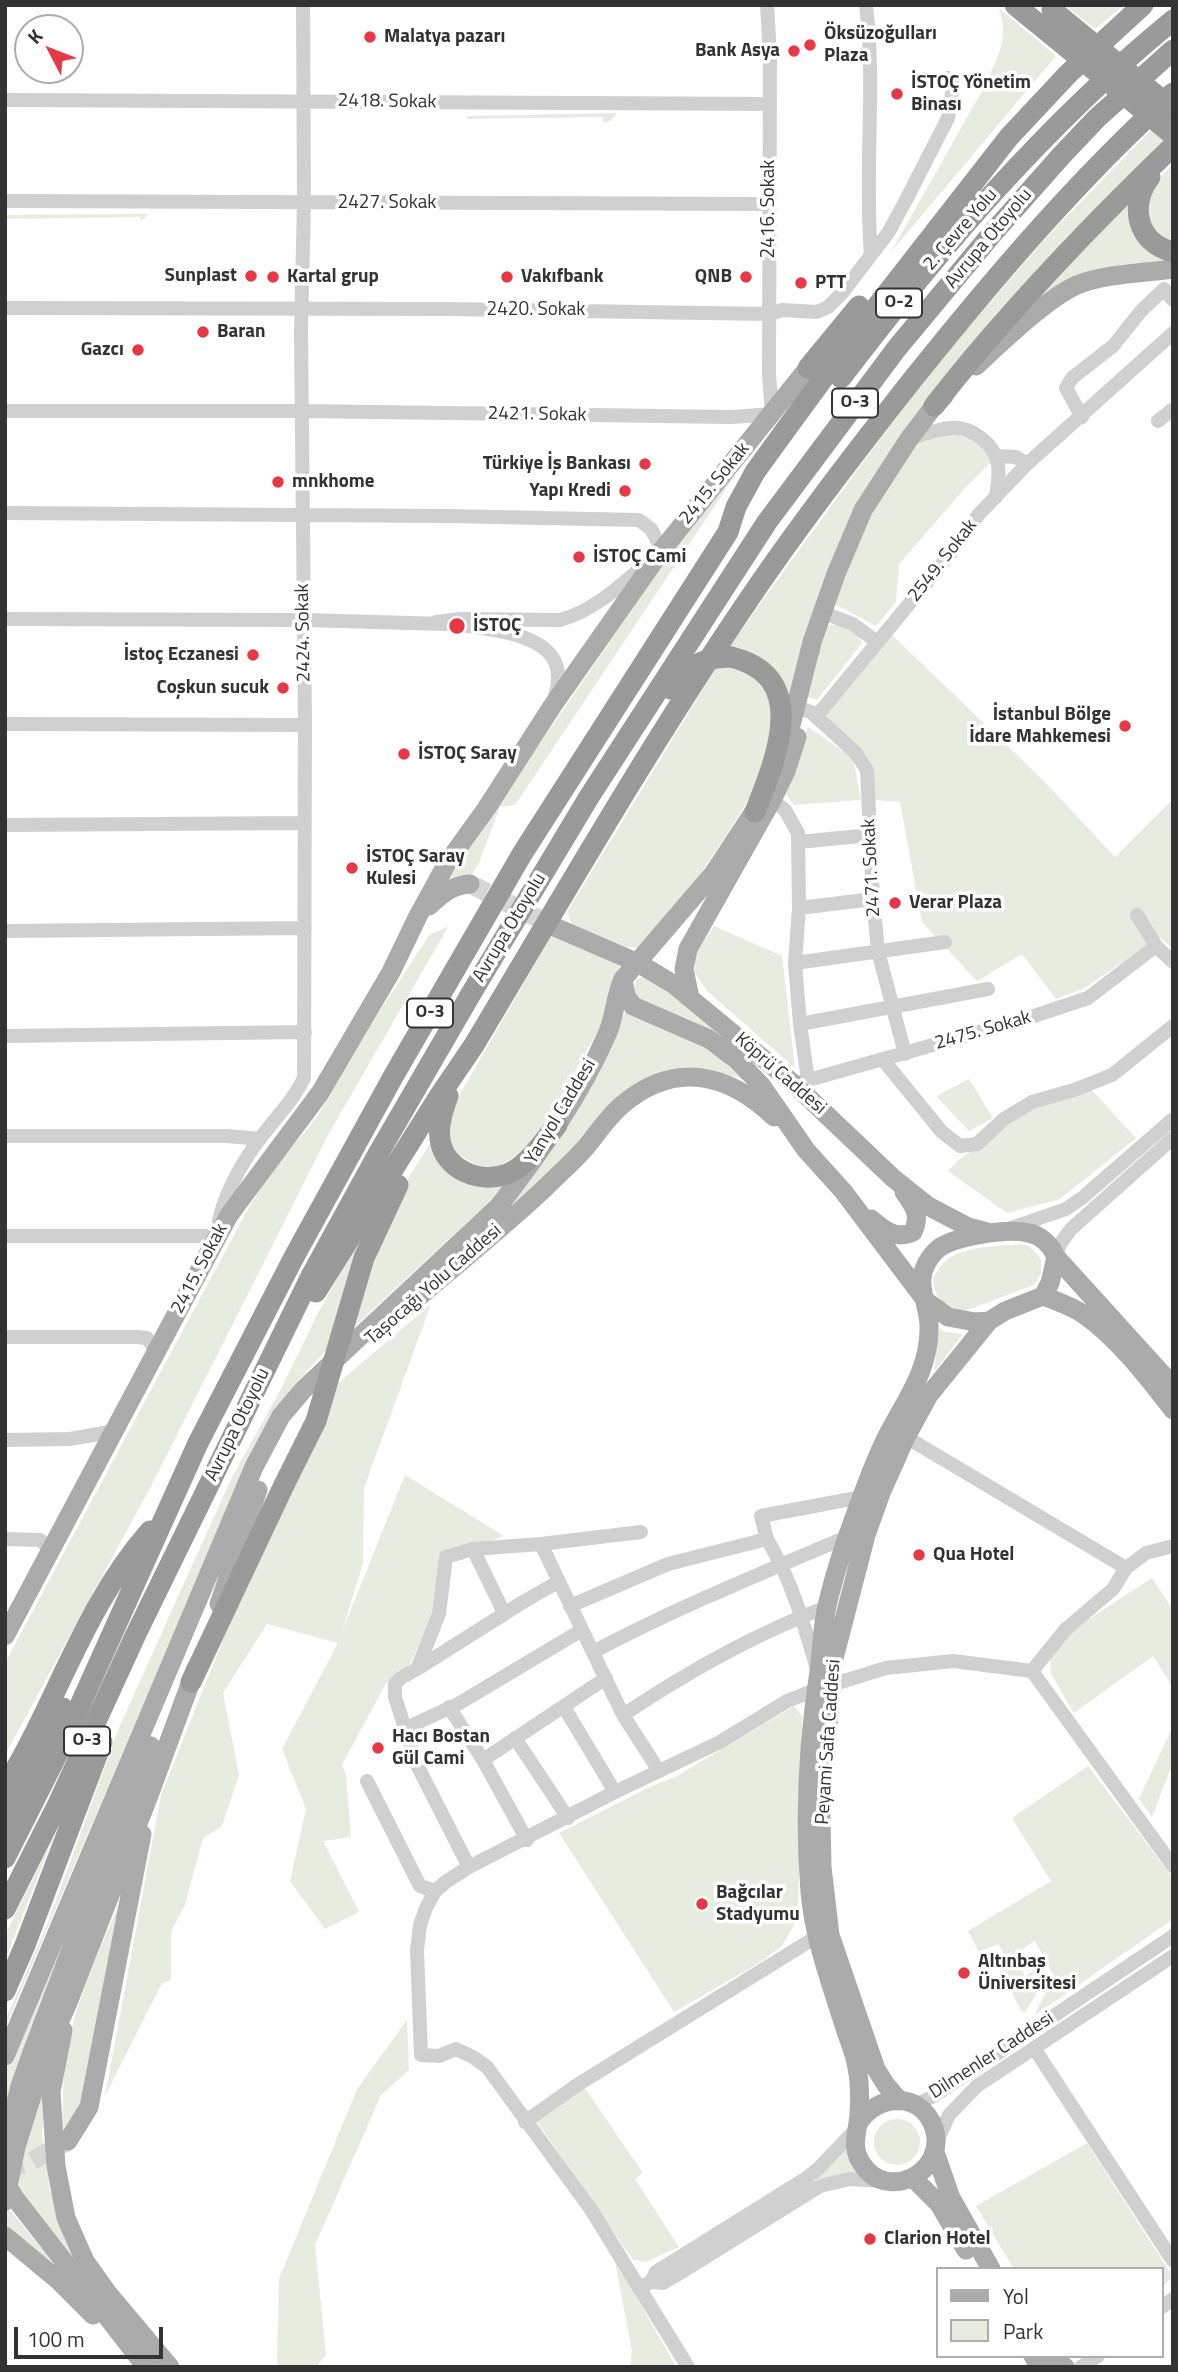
<!DOCTYPE html>
<meta charset="utf-8">
<style>
body{margin:0}
#map{position:relative;width:1178px;height:2372px;overflow:hidden;background:#fff;font-family:"Titillium Web",sans-serif}
canvas{display:block}
.frame{position:absolute;inset:0;border:7px solid #333;pointer-events:none}
.legend{position:absolute;left:936px;top:2267px;width:228px;height:91px;box-sizing:border-box;background:#fff;border:2px solid #adadad;margin:0;padding:9px 12px;list-style:none;font-size:21px;color:#333}
.legend li{display:flex;align-items:center;gap:14px;height:35px}
.legend b{width:35px;border:2px solid #adadad}
.north{position:absolute;left:14px;top:14px;width:70px;height:70px;box-sizing:border-box;background:#fff;border:2px solid #adadad;border-radius:50%;rotate:312deg;font-size:19px;font-weight:700;line-height:28px;text-align:center;color:#333}
.north::after{content:'';display:block;margin:auto;width:24px;height:32px;background:#e63946;clip-path:polygon(50% 0,100% 100%,50% 72%,0 100%)}
.scale{position:absolute;left:14px;top:2327px;width:149px;height:32px;box-sizing:border-box;border:4px solid #333;border-top:0;padding-left:9px;font-size:21px;line-height:24px;white-space:nowrap;color:#333;-webkit-text-stroke:5px #fff;paint-order:stroke}
</style>
<div id="map">
<canvas width="1178" height="2372"></canvas>
<div class="frame"></div>
<ul class="legend">
<li><b style="height:9px;background:#ababab"></b>Yol</li>
<li><b style="height:19px;background:#e6ecdf"></b>Park</li>
</ul>
<div class="north">K</div>
<div class="scale">100 m</div>
</div>
<script>
const context = document.querySelector('canvas').getContext('2d');
context.lineJoin = 'round';
function paint(path, color) { context.fillStyle = color; context.fill(path, 'evenodd'); }
function stroke(path, color, width, dash) { context.strokeStyle = color; context.lineWidth = width; context.lineCap = dash ? 'butt' : 'round'; context.setLineDash(dash || []); context.stroke(path); }
function drawText(font, color, halo, rows, align = 'center') {
  context.font = font + ' "Titillium Web",sans-serif'; context.lineWidth = 7; context.setLineDash([]); context.textBaseline = 'middle'; context.strokeStyle = halo; context.fillStyle = color; for (const [text, x, y, turn = 0] of rows) {
    context.save(); context.translate(x, y); context.rotate((+turn || 0) * Math.PI / 180); context.textAlign = isNaN(turn) ? turn : align; if (halo) context.strokeText(text, 0, 0); context.fillText(text, 0, 0); context.restore();
  }
}
paint(new Path2D(`
 M1064,5H1124L1095,29Z
 M999,8L1056,56L891,252L983,89C996,60 1010,41 999,8Z
 M1173,111V133L1067,237L1002,307L949,371L852,511L790,707L728,648L866,458L942,358L1044,240L1149,132Z
 M617,113L610,121L604,123L602,117L467,119V116Z
 M1173,164V246C1160,240 1157,235 1151,222C1139,198 1157,181 1173,164Z
 M1128,203L1173,265L1117,272L1013,323Z
 M148,214L141,221L140,217L5,219V215Z
 M936,430L979,439L993,460L966,487L899,564L896,602L876,626L831,602L852,544L913,445Z
 M731,473L734,477L515,805L500,807L479,863L470,877L462,875L447,879L664,563Z
 M840,623L855,629L862,643L817,700L807,697L824,627Z
 M892,635L1042,779L1115,857L1173,799V949L1160,937L1083,989L1056,999L1022,954L977,981L922,922L900,802L874,800L866,755L826,716Z
 M728,665C749,670 766,685 770,707C771,716 774,726 774,734C771,772 730,829 709,861C698,878 654,941 637,947C623,951 587,932 572,926L567,912L716,668Z
 M808,727L853,758L861,800L794,805L785,793Z
 M714,926L782,956L795,1068L707,991L695,973V955Z
 M448,927L328,1135L149,1490L5,1755V1663L144,1403L249,1207L273,1170L317,1117L381,1009L430,934Z
 M554,931L620,966L610,985L604,1021L543,1127L520,1154L497,1167L479,1166L459,1155L446,1137L448,1115Z
 M644,976L653,980L725,1038L689,1019L638,1000L634,989L636,980Z
 M626,1010L700,1040L750,1082L723,1073L672,1071L504,1211L591,1078Z
 M969,1079L993,1118L969,1131L936,1096Z
 M1089,1087L1136,1138L1060,1199L1007,1213L948,1171L960,1159L1032,1107Z
 M432,1140L436,1152L505,1182L487,1204L355,1326L383,1232L409,1177Z
 M363,1234L331,1345L295,1384L243,1470L5,2028V2021L49,1920L118,1730L231,1479L282,1387L319,1311Z
 M1019,1244L1029,1246L1041,1259V1274L1034,1285L962,1312C944,1308 936,1299 933,1281C945,1244 986,1248 1019,1244Z
 M431,1304L364,1488L363,1563L342,1632L405,1475L504,1536L454,1553L437,1606L409,1666L385,1685L342,1765L346,1776L351,1837L323,1841L359,1912L325,1929L290,1881L306,1809L282,1749L338,1643L267,1624L223,1693L239,1775L222,1826L203,1838L185,1905L171,1932V1980L162,1983L105,2096L161,1795L228,1627L337,1384Z
 M939,1328L945,1332L963,1334L934,1372Z
 M1152,1578L1173,1610V1688L1153,1656L1074,1713L1051,1674L1050,1658L1060,1638Z
 M794,1706L802,1716L798,1917L782,1946L759,1963L674,2012L559,1833L652,1786L677,1776Z
 M1173,1726V1763L1152,1817L1139,1799Z
 M1088,1766L1173,1878V1919L1034,2016L1054,1976L1035,1941L1007,1959L998,1944L979,1952L968,1931L1051,1881L1012,1818Z
 M55,1834L5,1960V1935Z
 M100,1856L5,2116V2073L8,2063Z
 M123,1894L84,2096L64,2137C62,2105 62,2071 69,2040C80,1990 104,1941 123,1894Z
 M1016,1960L1025,1976L1042,1966L1047,1977L1025,2012H1022L999,1969Z
 M407,2020L409,2070L381,2095L315,2245L326,2355L316,2367H277L279,2279L357,2089Z
 M48,2071L42,2135L50,2189L61,2224L94,2285C80,2267 19,2198 17,2181C14,2160 40,2095 48,2071Z
 M582,2084L643,2173L635,2179L679,2247L646,2262L633,2260L534,2117Z
 M874 2142a23 23 0 1 1 46 0a23 23 0 1 1-46 0Z
 M1087,2143L1173,2277L1162,2287V2269H1014L976,2206Z
 M845,2147L858,2173L855,2176L817,2179L816,2177Z
 M5,2204L62,2274L5,2224Z
 M614,2257L676,2367H630L632,2351Z`), '#e6ecdf');
stroke(new Path2D(`
 M470,884L557,928
 M5,2170L32,2161L68,2141`), '#d6d6d6', 19, [19, 10]);
stroke(new Path2D(`
 M866,5C876,88 864,172 871,254
 M5,100L770,104
 M5,201L769,204
 M5,308L446,309L770,314L782,310L817,312L828,307L842,293L888,233L906,200L948,118L953,86L948,78
 M5,411H303L732,417L772,414L769,374L770,56L767,5
 M1082,417L1066,388L1072,378L1113,346L1141,311L1164,289L1173,300
 M1158,421L1173,409
 M909,439C922,435 937,429 951,428C962,427 972,431 981,438C1002,454 1000,472 996,497
 M997,456L1016,457L1027,464
 M5,513L448,516L639,520L651,529L662,550C630,576 600,609 560,620L460,619L436,622
 M821,612L853,624L877,642
 M5,619L304,620L445,624
 M468,626C510,632 573,639 555,696
 M802,709L811,712L856,753L867,770L873,899L878,951L905,1054
 M816,717L951,553L979,514L1027,464L1173,333
 M5,724L305,725
 M772,800L785,810L798,833L799,908L795,963L800,1024L808,1080
 M5,825L305,823
 M799,842L870,835
 M799,908L873,899
 M1137,915L1156,946L1173,962
 M5,931L305,928
 M795,963L945,942
 M800,1024L988,989
 M5,1036L305,1032
 M884,1061L942,1132L960,1146L977,1144L1004,1119L1032,1102L1074,1090L1112,1075L1173,1026
 M794,1084L1022,1020L1088,998L1156,946
 M5,1136H227L260,1139
 M1011,1228L1066,1209L1082,1198L1173,1119
 M5,1236H217C218,1209 234,1177 249,1154C266,1127 290,1107 304,1078L305,725L301,332L304,203L303,5
 M1056,1257L1060,1244L1071,1229L1173,1138
 M5,1337H137L147,1338L157,1352
 M906,1437L1126,1568
 M5,1440L70,1439L115,1431
 M5,1539L40,1540L52,1551
 M767,1539L761,1516L862,1497
 M541,1544L623,1715L659,1771
 M473,1549L504,1613
 M558,1582L523,1602L417,1669L439,1614L446,1557L473,1549L541,1544L641,1532
 M570,1606L668,1564L767,1539C791,1579 803,1621 816,1666
 M593,1652C676,1608 762,1573 849,1536
 M417,1669L401,1678L395,1684V1697L416,1763L469,1867
 M1032,1671L1173,1866
 M449,1707L483,1760L527,1840
 M564,1707L615,1792
 M623,1715C686,1673 756,1633 827,1607
 M406,1728L458,1704L582,1630
 M515,1738L568,1818
 M483,1760L606,1678
 M367,1781L420,1886L435,1891
 M1034,2048L1173,2261
 M915,2105L934,2096L961,2078L1173,1936
 M525,2122L577,2085L816,1937L825,1936
 M937,2141L949,2115L977,2086L1173,1956
 M651,2282L663,2283L675,2276L820,2186L850,2179L883,2181
 M639,2288L651,2282L656,2272L805,2179L818,2169L856,2129
 M1162,2307L1173,2299
 M688,2367L592,2211L487,2067L473,2057L456,2049L439,2056L421,2055L417,1950L420,1925L426,1908L435,1891L447,1881L469,1867L615,1792L720,1742L787,1701L815,1690L886,1668L953,1661L1032,1671L1066,1629L1113,1589L1126,1568L1146,1553L1173,1546
 M1081,2367L1098,2356`), '#d0d0d0', 14);
stroke(new Path2D(`
 M976,366C1002,342 1046,299 1077,285C1104,274 1143,273 1173,269
 M810,652L812,642L836,574L863,510L909,439L934,406L944,396
 M785,749L812,642
 M429,906C442,894 452,885 470,884
 M557,928L638,963L673,984L794,1084L893,1178L928,1206L968,1227L987,1232
 M623,979L626,996L633,1006L709,1039L737,1060L761,1085L806,1150L843,1191L926,1301L948,1317L975,1322L989,1321L1005,1311L1043,1296L1050,1283L1056,1257C1051,1245 1041,1235 1028,1233C1008,1228 956,1236 939,1248C933,1253 927,1261 924,1269C917,1286 929,1308 929,1326C930,1371 904,1402 885,1440C878,1455 871,1472 865,1488C851,1526 836,1566 827,1606C822,1627 822,1650 819,1671C808,1743 804,1819 810,1892C814,1938 830,1981 844,2025C848,2039 855,2053 857,2068C860,2083 860,2099 859,2114C858,2132 850,2147 862,2164C887,2203 948,2172 934,2128C921,2090 876,2094 858,2124
 M690,998L684,969L688,949L772,800L786,771L797,737
 M871,1219C884,1230 896,1240 913,1232C921,1215 914,1206 904,1192
 M1056,1257L1173,1386
 M1043,1296C1057,1301 1071,1306 1083,1314C1117,1337 1148,1378 1173,1410
 M407,1307C453,1268 501,1229 545,1188C559,1174 574,1161 587,1146C598,1132 608,1117 622,1105C674,1061 727,1072 774,1117
 M219,1604L258,1490
 M5,1636L229,1215L320,1093L391,972L418,916L447,863L486,809L553,705L662,550L808,368
 M63,2030L51,2092L56,2166L66,2218L85,2261L107,2292L170,2367
 M46,2051L67,2005L148,1798L196,1668
 M5,2056L254,1467L281,1416L304,1389L498,1207C540,1153 581,1095 608,1032C615,1015 615,996 623,979L713,874L763,798
 M900,2101L886,2085L876,2069L830,1935L822,1867L821,1817L833,1662L866,1535L881,1493L906,1437L929,1395L989,1321
 M68,2141L89,2107L142,1834
 M5,2147L20,2086L34,2047L111,1844L151,1746
 M935,2152L951,2198L991,2269
 M913,2178L939,2204L966,2250
 M5,2182L14,2197L146,2367
 M5,2236L59,2281L93,2315
 M1033,2356L1040,2367
 M1052,2356L1065,2367`), '#ababab', 19);
stroke(new Path2D(`
 M1015,5L1037,23
 M1150,177C1129,204 1136,243 1173,252
 M808,368L859,306
 M841,378C940,248 1046,124 1173,20
 M934,406C1006,313 1088,228 1173,146
 M731,657C812,677 775,760 755,812
 M448,1096C443,1110 438,1124 440,1139C444,1170 480,1184 507,1174C528,1166 543,1141 557,1125
 M316,1292L438,1098L474,1045C562,898 647,750 743,608C796,529 854,454 913,379C994,278 1077,180 1173,93
 M341,1336L364,1258L398,1185
 M191,1682L284,1485
 M5,1787C57,1703 84,1606 150,1531
 M5,1822L30,1779L63,1708
 M5,1858L63,1743L198,1443L294,1257L394,1075L522,854L728,532L736,507L755,472L784,432L860,328L1009,137L1069,73L1143,5
 M5,1909L58,1804L136,1634L311,1276L378,1154L472,992L589,797L767,522L897,348L991,235L1061,156L1097,118L1173,50
 M5,1991L25,1945L102,1742`), '#9a9a9a', 21);
stroke(new Path2D(`
 M5,2201L16,2147L46,2051`), '#ababab', 19);
stroke(new Path2D(`
 M1052,10L1173,109
 M1037,23L1173,135
 M671,689C686,667 703,657 731,657
 M284,1485L316,1421L341,1336`), '#9a9a9a', 21);
for (const [x, y, r, color] of [
 [370,37,7,"#e63946"],
 [810,45,7,"#e63946"],
 [794,51,7,"#e63946"],
 [897,94,7,"#e63946"],
 [251,276,7,"#e63946"],
 [273,277,7,"#e63946"],
 [507,277,7,"#e63946"],
 [746,277,7,"#e63946"],
 [801,283,7,"#e63946"],
 [203,332,7,"#e63946"],
 [138,350,7,"#e63946"],
 [645,464,7,"#e63946"],
 [278,482,7,"#e63946"],
 [625,491,7,"#e63946"],
 [579,557,7,"#e63946"],
 [457,626,9,"#e63946"],
 [253,655,7,"#e63946"],
 [283,688,7,"#e63946"],
 [1125,726,7,"#e63946"],
 [404,754,7,"#e63946"],
 [352,868,7,"#e63946"],
 [895,903,7,"#e63946"],
 [919,1555,7,"#e63946"],
 [378,1748,7,"#e63946"],
 [702,1904,7,"#e63946"],
 [964,1973,7,"#e63946"],
 [870,2239,7,"#e63946"]
]) { const dot = new Path2D(); dot.arc(x, y, r, 0, 2 * Math.PI); context.fillStyle = color; context.fill(dot); stroke(dot, '#fff', 2.5); }
for (const [x, y, w] of [
 [899,303,46],
 [855,403,46],
 [430,1013,46],
 [87,1741,46]
]) { const box = new Path2D(); box.roundRect(x - w / 2, y - 14.5, w, 29, 5); context.fillStyle = '#fff'; context.fill(box); stroke(box, '#333', 2); }
drawText('bold 18px', '#333', null, [
 ["O-2",899,303],
 ["O-3",855,403],
 ["O-3",430,1013],
 ["O-3",87,1741]
]);
drawText('bold 19px', '#333', '#fff', [
 ["Öksüzoğulları",824,34],
 ["Plaza",824,56],
 ["Malatya pazarı",384,37],
 ["Bank Asya",780,51,"right"],
 ["İSTOÇ Yönetim",911,83],
 ["Binası",911,105],
 ["Sunplast",237,276,"right"],
 ["Kartal grup",287,277],
 ["Vakıfbank",521,277],
 ["QNB",732,277,"right"],
 ["PTT",815,283],
 ["Baran",217,332],
 ["Gazcı",124,350,"right"],
 ["Türkiye İş Bankası",631,464,"right"],
 ["mnkhome",292,482],
 ["Yapı Kredi",611,491,"right"],
 ["İSTOÇ Cami",593,557],
 ["İSTOÇ",473,626],
 ["İstoç Eczanesi",239,655,"right"],
 ["Coşkun sucuk",269,688,"right"],
 ["İstanbul Bölge",1111,715,"right"],
 ["İdare Mahkemesi",1111,737,"right"],
 ["İSTOÇ Saray",418,754],
 ["İSTOÇ Saray",366,857],
 ["Kulesi",366,879],
 ["Verar Plaza",909,903],
 ["Qua Hotel",933,1555],
 ["Hacı Bostan",392,1737],
 ["Gül Cami",392,1759],
 ["Bağcılar",716,1893],
 ["Stadyumu",716,1915],
 ["Altınbaş",978,1962],
 ["Üniversitesi",978,1984],
 ["Clarion Hotel",884,2239]
], 'left');
drawText('19px', '#333', '#fff', [
 ["2418. Sokak",387,102,1],
 ["2427. Sokak",387,203],
 ["2416. Sokak",769,209,-90],
 ["2. Çevre Yolu",961,230,-49],
 ["Avrupa Otoyolu",989,239,-50],
 ["2420. Sokak",536,310],
 ["2421. Sokak",537,415,1],
 ["2415. Sokak",715,484,-51],
 ["2549. Sokak",943,561,-52],
 ["2424. Sokak",304,633,-91],
 ["2471. Sokak",872,868,-93],
 ["Avrupa Otoyolu",510,928,-59],
 ["2475. Sokak",983,1031,-16],
 ["Köprü Caddesi",780,1074,41],
 ["Yanyol Caddesi",561,1112,-59],
 ["2415. Sokak",200,1269,-62],
 ["Taşocağı Yolu Caddesi",434,1285,-41],
 ["Avrupa Otoyolu",238,1425,-64],
 ["Peyami Safa Caddesi",829,1742,-86],
 ["Dilmenler Caddesi",992,2056,-33]
]);
</script>
